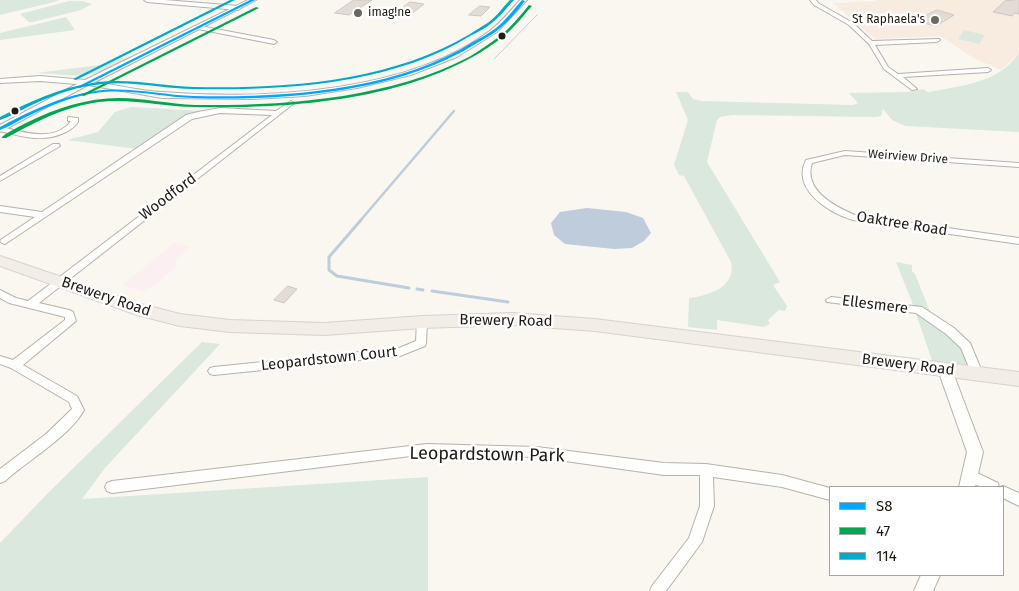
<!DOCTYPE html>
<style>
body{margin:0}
#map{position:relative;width:1019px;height:591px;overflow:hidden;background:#faf7f1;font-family:"Fira Sans",sans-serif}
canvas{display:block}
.legend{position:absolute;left:829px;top:486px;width:175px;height:90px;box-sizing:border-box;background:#fff;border:1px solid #a5a3a1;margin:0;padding:6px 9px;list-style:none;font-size:15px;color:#1e1a14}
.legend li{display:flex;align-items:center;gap:10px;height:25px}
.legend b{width:25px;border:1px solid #a5a3a1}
</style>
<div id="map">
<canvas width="1019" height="591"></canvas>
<ul class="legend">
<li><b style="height:6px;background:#00a6ff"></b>S8</li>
<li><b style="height:6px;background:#00a651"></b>47</li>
<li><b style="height:6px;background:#00a9ce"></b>114</li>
</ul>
</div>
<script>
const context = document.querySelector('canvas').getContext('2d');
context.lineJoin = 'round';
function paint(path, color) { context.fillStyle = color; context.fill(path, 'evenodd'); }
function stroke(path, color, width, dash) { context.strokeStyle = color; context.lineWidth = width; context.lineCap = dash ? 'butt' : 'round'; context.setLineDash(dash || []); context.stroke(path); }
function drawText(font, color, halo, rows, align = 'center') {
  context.font = font + ' "Fira Sans",sans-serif'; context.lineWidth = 5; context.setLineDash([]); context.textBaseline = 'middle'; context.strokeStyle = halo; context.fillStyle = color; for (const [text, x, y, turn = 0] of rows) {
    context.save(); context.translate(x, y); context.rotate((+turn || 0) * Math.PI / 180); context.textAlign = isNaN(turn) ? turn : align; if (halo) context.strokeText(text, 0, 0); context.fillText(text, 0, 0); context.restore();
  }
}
paint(new Path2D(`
 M174,243L190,247L175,261L177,266L146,292L122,285Z`), '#fbeff1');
paint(new Path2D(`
 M874,0H1019V53L1001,70L975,59L940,36L875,39L833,3L877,1Z`), '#f8ece0');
paint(new Path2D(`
 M0,0H57L58,1L0,15Z
 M69,1H82L92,4L81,10L33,22H29L20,14Z
 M66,17L75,30L0,40V33Z
 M964,30L985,35L979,44L958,39Z
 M142,53C124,62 107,72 87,75C70,77 53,73 36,73L100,65Z
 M1019,53V132L905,126L892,120L883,109L881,116L875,117L733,115L720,117L717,120L707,162L780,282L773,285L787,306L785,311L779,310L768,320L770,324L764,327L717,320V330L688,327L689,298C708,296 737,287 731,262L684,176L679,175L674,165L688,120L676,92H688L693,99L701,101L853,105L858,103L849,93L907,92L923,89L928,92C961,86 999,83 1019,53Z
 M131,107L204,111L191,114L137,149L67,140L98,132L115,112Z
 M896,262L912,265V271L915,274L933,319L966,346L977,373L935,369L912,302Z
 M202,342L220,344L105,468L82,499L428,477V591H0V543L49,492Z`), '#dbe8dd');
paint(new Path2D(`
 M587,208L626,212L643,218L651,233L644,241L632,248L614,249L565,244L554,235L551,223L560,212Z`), '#beccdb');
stroke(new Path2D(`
 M360,221L454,111`), '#beccdb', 2.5);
stroke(new Path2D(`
 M361,220L329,257V270L337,276L409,288
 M417,289L423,290
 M432,291L508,302`), '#beccdb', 3);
const building = new Path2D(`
 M354,0H372L349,15L335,13Z
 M1019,0V14L1014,13L1012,16L993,12L1005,1Z
 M410,2L424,4L409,16L394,14Z
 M480,6L490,7L481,16L469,15Z
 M937,10L954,15L936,26L916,21Z
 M288,286L297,289L284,303L274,300Z`);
paint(building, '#e2dcd5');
stroke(building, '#ccc7c2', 1);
const minor = new Path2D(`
 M144,0H165L238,6L241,8L238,10L147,2Z
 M810,0H816L818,3L853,23L872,41L939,39L940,40L937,42L875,45L888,67L898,74L988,68L991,70L988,72L903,77L917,89L912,90L884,69L869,44L849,25L814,5Z
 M200,26L274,40L277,42L274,44L198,29L197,28Z
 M291,101L294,103L293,104L39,303L69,310L73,312L76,321L23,365L77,396L84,410C70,436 27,461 5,481L0,483V469L46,434L72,409L69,402L11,368L0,364V356L13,360L65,320V317L9,303L0,298V290L16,298L28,301L272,115L220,113L192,119L5,244L2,243L0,241L2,239L35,217L0,212V206L42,212L186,115L198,112L220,108L276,111Z
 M68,117L78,118V122C75,127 71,129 66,132C44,143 23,137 0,131L1,127C23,132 55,143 71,121H68Z
 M53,144H59L60,146L0,181V176Z
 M845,151L1019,163V167L845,155L812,163C803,190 834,206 855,215L1019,238V244L853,220C829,213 791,189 806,160Z
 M831,297L922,307L954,328L970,343L983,374L981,377L977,378L973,377L961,348L946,334L916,313L827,302L826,300Z
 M422,318L426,319L427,322L426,343L425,346L400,356L214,375L210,374L208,371L210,368L214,367L399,348L416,341L417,322L418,319Z
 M427,444L537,447L664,463L706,464L782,475L830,488V500L782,487L713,477L714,506L702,542L666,591H650L652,586L689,538L700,506V475H664L537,457L427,454L112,493L107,491L105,487L107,483L112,481Z
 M971,470L998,483L999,487C988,487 970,488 965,476L966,472Z
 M1003,486L1019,493V506L1003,498V487H1000Z`);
const tertiary = new Path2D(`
 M248,0H256L95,82C118,85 140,91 162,92C262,100 409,93 491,30C502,21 511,10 520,0H527L497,32L457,57L411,75L357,88L305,96L253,99L162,98L88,85L0,132V125L77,84L40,81L0,83V79L40,76L85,80Z
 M945,365L950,366L952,370L983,452L975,487H959L967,452L938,370L940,366Z
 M921,575H940L933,591H914Z`);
const trunk = new Path2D(`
 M0,256L141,304L180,314L230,320L324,323L422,316L512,313L595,319L1019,372V386L595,331L512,325L422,328L324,335L230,332L180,326L137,315L0,266Z`);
stroke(minor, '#b5b1ab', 2);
stroke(tertiary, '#b5b1ab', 2);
stroke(trunk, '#d5d2d0', 2);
paint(minor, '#fefefd');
paint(tertiary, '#fefefd');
paint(trunk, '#f2ede6');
stroke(new Path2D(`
 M494,59L537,15`), '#cbcbc9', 1);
paint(new Path2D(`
 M250,0H255L80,88L77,87Z
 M522,0L525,1C517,11 509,21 499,29C492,35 484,39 477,43C398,93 284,101 193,98C161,97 128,88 95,93C70,97 46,107 24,118C16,122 8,127 0,130V127C30,111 61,96 95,91C128,86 161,95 194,96C283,98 396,91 473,42C481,38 489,33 496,28C506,20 513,10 522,0Z`), '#00a6ff');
paint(new Path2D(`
 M529,5L532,6C523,16 514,28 503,37C421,100 295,109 195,107C161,107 127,97 93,103C62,108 33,123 6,138H2V137C9,131 19,127 28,122C57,108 87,98 119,98C144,98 169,104 195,105C284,106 388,99 469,57C479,51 490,43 500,36C511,27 520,16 529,5Z
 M256,7L259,8L84,96L81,95Z`), '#00a651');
paint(new Path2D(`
 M230,0H235L76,80L73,79Z
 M510,0H514C507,7 501,16 493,22C486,28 478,32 470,36C393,84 283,91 194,89C164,89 134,81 103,84C79,86 56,94 34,104C23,109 12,116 0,120V117C29,102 59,88 92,83C126,77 160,86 194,87C285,89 390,82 470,34C476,30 483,26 489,22C497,16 503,7 510,0Z`), '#00a9ce');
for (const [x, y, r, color] of [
 [358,13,5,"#6b6761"],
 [935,20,5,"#6b6761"],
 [502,36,4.5,"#1e1a14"],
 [15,111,4.5,"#1e1a14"]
]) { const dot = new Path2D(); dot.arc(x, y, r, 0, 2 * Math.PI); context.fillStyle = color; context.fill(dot); stroke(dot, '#fff', 2); }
drawText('12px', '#1e1a14', '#fff', [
 ["imag!ne",368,13],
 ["St Raphaela's",925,20,"right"]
], 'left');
drawText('12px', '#1e1a14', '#fff', [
 ["Weirview Drive",908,157,4]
]);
drawText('15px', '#1e1a14', '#fff', [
 ["Woodford",168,197,-37],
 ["Oaktree Road",902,224,9],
 ["Brewery Road",106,297,19],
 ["Ellesmere",875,305,7],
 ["Brewery Road",506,321,1],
 ["Leopardstown Court",329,359,-6],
 ["Brewery Road",908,365,7]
]);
drawText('18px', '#1e1a14', '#fff', [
 ["Leopardstown Park",487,455,1]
]);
</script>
